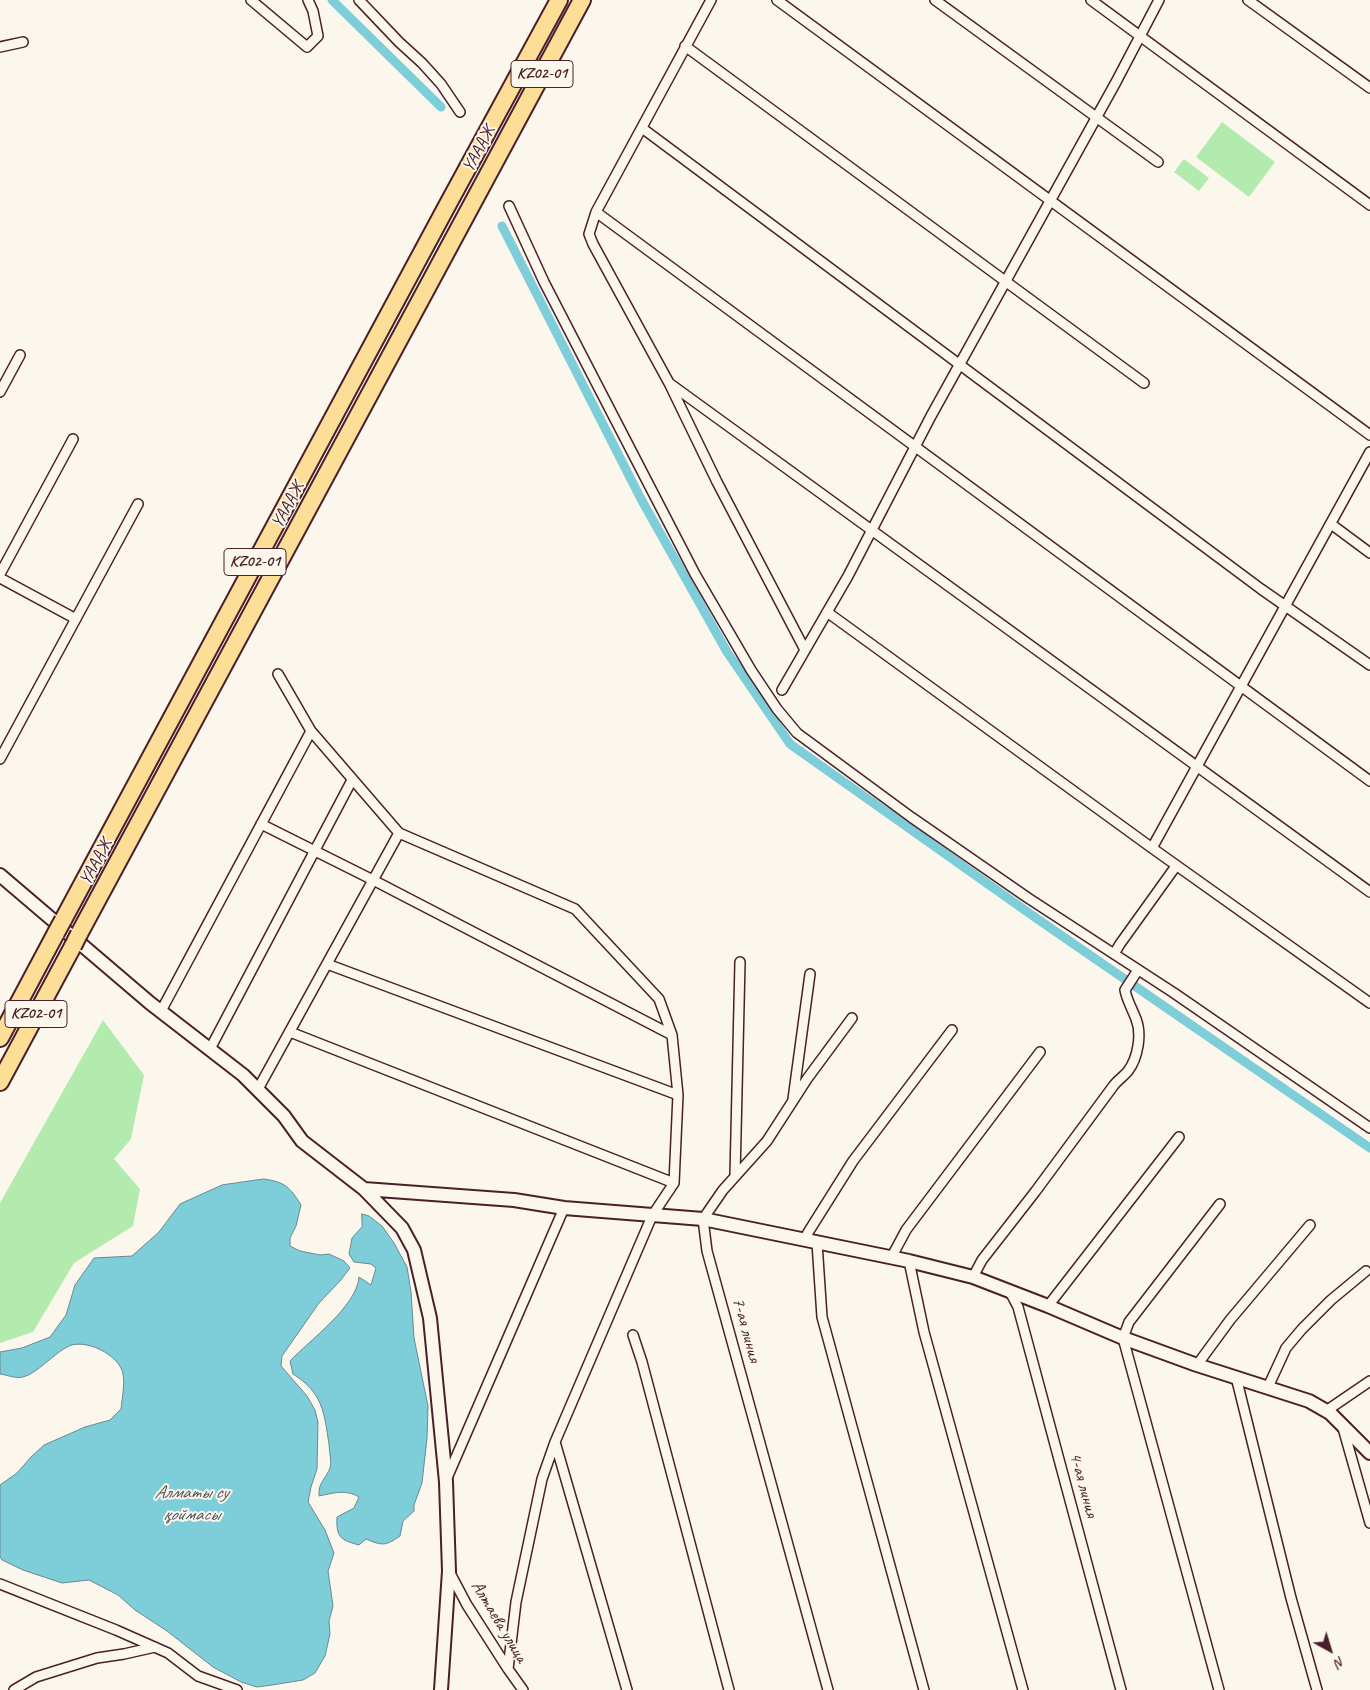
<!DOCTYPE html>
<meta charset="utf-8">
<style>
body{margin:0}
#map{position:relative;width:1370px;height:1690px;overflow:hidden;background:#fbf7ec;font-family:Caveat,sans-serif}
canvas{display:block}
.north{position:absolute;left:1305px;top:1625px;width:50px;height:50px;-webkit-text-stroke:4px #fbf7ec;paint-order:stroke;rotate:141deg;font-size:14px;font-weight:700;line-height:20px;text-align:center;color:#4a1f2b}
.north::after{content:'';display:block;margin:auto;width:18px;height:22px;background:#4a1f2b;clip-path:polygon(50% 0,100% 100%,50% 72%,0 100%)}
</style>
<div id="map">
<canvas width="1370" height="1690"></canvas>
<div class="north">N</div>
</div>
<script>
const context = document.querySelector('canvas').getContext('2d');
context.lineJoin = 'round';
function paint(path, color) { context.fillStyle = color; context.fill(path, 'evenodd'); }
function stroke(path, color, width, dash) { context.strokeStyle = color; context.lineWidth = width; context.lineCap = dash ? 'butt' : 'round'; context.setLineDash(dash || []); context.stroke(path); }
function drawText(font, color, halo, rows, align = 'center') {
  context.font = font + ' Caveat,sans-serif'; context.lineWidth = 4; context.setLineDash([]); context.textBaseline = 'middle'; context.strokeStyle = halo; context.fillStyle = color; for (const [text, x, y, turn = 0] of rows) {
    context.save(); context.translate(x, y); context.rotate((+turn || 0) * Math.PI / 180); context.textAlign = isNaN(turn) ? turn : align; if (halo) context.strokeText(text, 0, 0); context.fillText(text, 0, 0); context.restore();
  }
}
paint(new Path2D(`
 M1222,122L1275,162L1249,197L1196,157Z
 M1184,159L1209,178L1199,191L1174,172Z
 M103,1020L144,1075L131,1139L114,1159L140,1189L133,1226L74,1263L33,1332L0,1343V1203Z`), '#b3ebaf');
const water = new Path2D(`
 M264,1179C285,1182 290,1187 301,1205L296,1226L290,1238V1246L300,1251L320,1255L329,1254L344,1261L350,1268L340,1281L319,1303L282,1356L281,1366L307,1396L315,1410L318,1422L317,1469L311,1487L308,1502L325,1530L334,1553L328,1571L333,1606L329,1621L330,1634L325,1656L315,1673L303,1680L272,1685L257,1687L241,1682L213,1667L167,1631L135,1610L118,1595L89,1580L62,1583L23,1570L2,1560L0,1557V1485L17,1473L31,1457L44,1445L85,1427L110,1420L121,1409C122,1398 125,1385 123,1374C120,1355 84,1337 67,1347C55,1353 36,1374 23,1377C16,1379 7,1375 0,1374V1352L22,1348L50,1337L66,1315L75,1285L94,1258L132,1256L159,1232L180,1204L222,1185Z
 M362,1214L369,1216L382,1226L394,1243L407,1267L411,1292L414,1338L428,1406L427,1438L422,1483L414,1505V1511L403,1521L400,1536C386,1546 382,1546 366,1539L359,1545C340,1540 336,1537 337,1517L354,1508L359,1497C346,1489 333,1493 319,1496C318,1482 326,1479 330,1468C332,1461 329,1451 329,1444C324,1412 323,1393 293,1374L290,1361C310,1340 357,1306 359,1277L371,1285L376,1268L371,1264L354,1262L349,1254L352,1238L362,1227Z`);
paint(water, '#7dced8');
stroke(water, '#698893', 1);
stroke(new Path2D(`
 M332,0L441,107
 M502,226L641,499L727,652L790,744L1036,918L1370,1148`), '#7dced8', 9);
const street = new Path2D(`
 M251,0L307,47L318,36L313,11L308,0
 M359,0L399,42L422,63L441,84L460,112
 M711,0L596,212L589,234L593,244L669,383L717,482L805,650
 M777,0L1370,435
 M935,0L1158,162
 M1091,0L1370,205
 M1248,0L1370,88
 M685,46L1144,383
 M0,47L23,42
 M642,128L1261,589L1370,665
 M509,206L544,282L695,574L751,670L777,709L797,733L911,817L1028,898L1174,993L1370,1128
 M596,212L1370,781
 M669,383L1370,892
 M0,392L20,355
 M1331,524L1370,553
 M0,574L73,439
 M0,578L76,619
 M827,612L1152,848L1370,1003
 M278,674L311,731L399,833L575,909L659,999L672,1035L678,1095L674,1183L652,1216L555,1442L542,1479L516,1602L508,1669
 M782,690L848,576L931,416L1116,82L1159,0
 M0,759L138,504
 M261,824L373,880L672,1035
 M1152,848L1370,452
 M1114,954L1120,944L1176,866
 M327,964L678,1095
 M161,1011L311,731
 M290,1032L674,1183
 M210,1049L352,780
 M258,1089L399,833
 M793,1099L810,974
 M735,1176L740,962
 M804,1240L809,1231L853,1161L952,1030
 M817,1243L822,1317L924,1690
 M891,1258L906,1230L1040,1052
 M909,1261L924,1332L1023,1690
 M973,1277L982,1260L1035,1192L1114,1085C1118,1080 1124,1076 1128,1071C1138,1058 1142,1034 1136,1019C1132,1008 1127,1001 1125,990L1138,970
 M1009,1290L1018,1307L1121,1690
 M1048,1306L1179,1137
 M633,1335L642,1362L729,1690
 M1197,1365L1230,1320L1310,1225
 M1236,1377L1291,1598L1317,1690
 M1268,1387L1286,1348L1302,1329L1331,1300L1366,1271
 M1326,1411L1370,1381
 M1343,1428L1370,1523
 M555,1442L627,1690
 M447,1478L564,1208
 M449,1571L467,1605L508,1669L523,1690
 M0,1584L116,1630L168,1653L198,1676L237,1690
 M14,1690L36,1677L97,1658L124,1654L155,1647
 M828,1690L707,1251L703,1219L723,1190L767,1141L807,1079L852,1018
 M1219,1690L1123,1338L1129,1322L1220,1204`);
const secondary = new Path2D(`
 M0,875L150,1003L243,1075L284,1116L302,1141L364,1189L402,1228L414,1250L430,1318L446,1482L449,1571L441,1690
 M364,1189L514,1200L564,1208L703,1219L909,1261L973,1277L1048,1306L1123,1338L1197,1365L1309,1401L1330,1413L1370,1453`);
const highway = new Path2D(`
 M63,920L448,204L559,0
 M79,934L582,0
 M0,1038L56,933
 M0,1082L73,946`);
stroke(street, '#4a1f2b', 12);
stroke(secondary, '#4a1f2b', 16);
stroke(highway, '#4a1f2b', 20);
stroke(street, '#fbf7ec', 9);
stroke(secondary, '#fbf7ec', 12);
stroke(highway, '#fdde96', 16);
const highwayBridge = new Path2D(`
 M56,933L63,920
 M73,946L79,934`);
stroke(highwayBridge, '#4a1f2b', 20, []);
stroke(highwayBridge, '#fdde96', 16);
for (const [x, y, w] of [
 [542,74,62],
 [255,562,62],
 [36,1014,62]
]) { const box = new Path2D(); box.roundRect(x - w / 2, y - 13.5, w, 27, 4); context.fillStyle = '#fbf7ec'; context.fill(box); stroke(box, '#4a1f2b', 1); }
drawText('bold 16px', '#4a1f2b', null, [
 ["KZ02-01",542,74],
 ["KZ02-01",255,562],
 ["KZ02-01",36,1014]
]);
drawText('18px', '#4a1f2b', '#fbf7ec', [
 ["ҮАААЖ",479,149,-62],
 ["ҮАААЖ",288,505,-62],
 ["ҮАААЖ",96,862,-62],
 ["7-ая линия",746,1330,75],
 ["4-ая линия",1083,1485,75],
 ["Алтаева улица",499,1622,59]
]);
drawText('italic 19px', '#59545f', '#fbf7ec', [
 ["Алматы су",191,1493],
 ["қоймасы",191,1515]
]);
</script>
